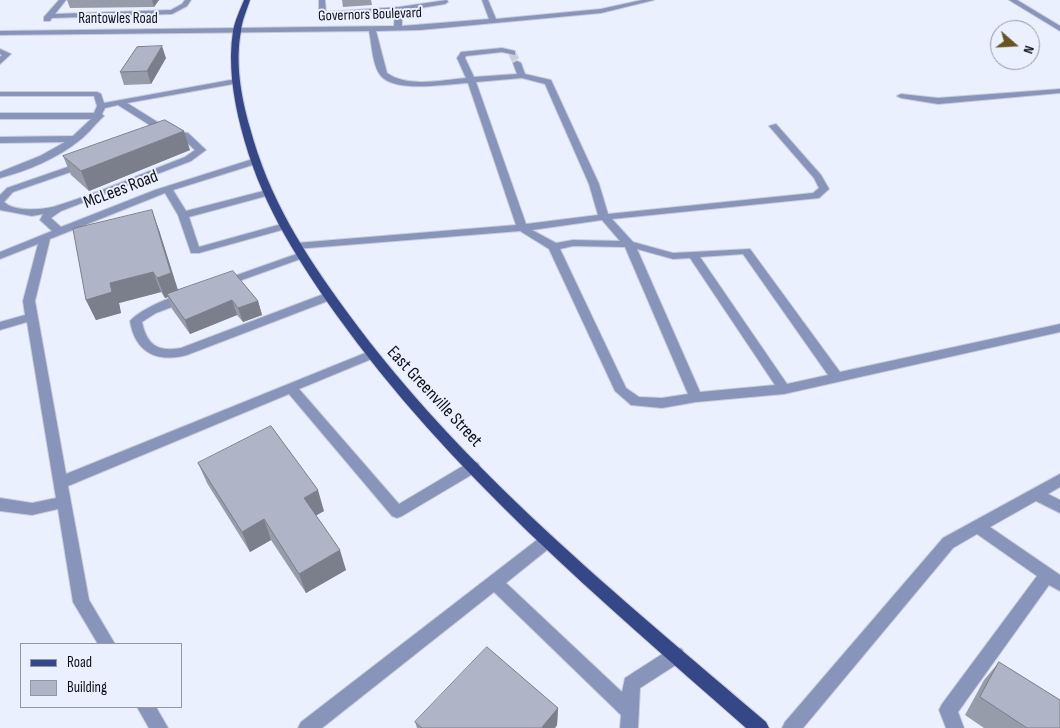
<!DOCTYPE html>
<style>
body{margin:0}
#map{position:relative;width:1060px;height:728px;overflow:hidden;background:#ebf0ff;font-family:"Sofia Sans Condensed",sans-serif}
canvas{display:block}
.legend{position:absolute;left:20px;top:643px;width:162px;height:65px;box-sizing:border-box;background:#ebf0ff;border:1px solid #9397a2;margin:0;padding:6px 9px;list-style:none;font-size:15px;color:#0f1117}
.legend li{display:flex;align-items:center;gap:10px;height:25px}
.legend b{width:25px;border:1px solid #9397a2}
.north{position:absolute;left:990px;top:20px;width:50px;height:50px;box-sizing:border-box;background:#ebf0ff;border:1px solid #9397a2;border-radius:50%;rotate:109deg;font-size:14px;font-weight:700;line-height:20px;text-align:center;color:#0f1117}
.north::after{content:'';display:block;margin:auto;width:18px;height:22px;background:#665422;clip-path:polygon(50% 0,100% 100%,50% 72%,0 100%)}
</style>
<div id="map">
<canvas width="1060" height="728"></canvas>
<ul class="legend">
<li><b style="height:6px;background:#364787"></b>Road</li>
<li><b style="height:14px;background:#afb5c6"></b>Building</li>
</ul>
<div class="north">N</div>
</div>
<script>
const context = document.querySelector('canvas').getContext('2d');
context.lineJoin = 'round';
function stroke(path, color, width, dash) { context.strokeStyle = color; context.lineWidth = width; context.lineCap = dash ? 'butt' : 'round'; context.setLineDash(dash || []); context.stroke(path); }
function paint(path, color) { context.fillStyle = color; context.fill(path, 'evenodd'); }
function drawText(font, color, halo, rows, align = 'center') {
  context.font = font + ' "Sofia Sans Condensed",sans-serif'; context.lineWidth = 4; context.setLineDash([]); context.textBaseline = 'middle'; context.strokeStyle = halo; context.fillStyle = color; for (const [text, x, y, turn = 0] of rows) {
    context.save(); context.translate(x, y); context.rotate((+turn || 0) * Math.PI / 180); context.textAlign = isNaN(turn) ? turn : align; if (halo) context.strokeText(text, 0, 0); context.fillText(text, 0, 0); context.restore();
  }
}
stroke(new Path2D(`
 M512,53L517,63`), '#cacfdc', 8, [8, 4]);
const minor = new Path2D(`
 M59,0H66L55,14L171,10L182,4L185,0H191L187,6L172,14L52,18L50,21H44V17Z
 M319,0H325L326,12L399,7L447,0L448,2L445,4L402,11V26L489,19L482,0H488L496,19L601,9L642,0H654L601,13L420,30L376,31L387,73C407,88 443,80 466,78L457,58L461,52L502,48L515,51V55L502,52L466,56L465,58L474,77L517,74L513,63L517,61L521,63L525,74L551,80L599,184L608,214L813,193L819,188L814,178L769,126L776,124L821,175L829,189L819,198L612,219L633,242L673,253L750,249L840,372L1060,324V332L784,394L696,402L662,408L631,405L615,391L549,249L520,231L296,249L291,246L296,243L516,225L468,83C447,84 396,93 381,76C372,65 372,44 369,31L0,35V31L394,26L395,11L323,16L319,14ZM522,78L545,84L589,184L598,215L526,224L476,82ZM602,220L620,241L573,240L556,243L532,230ZM573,246L625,247L688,394L662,398L639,397L626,388L560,249ZM637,249L673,259L690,258L775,385L700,392ZM743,254L828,375L787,384L700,257Z
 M1009,0H1017L1060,26V31Z
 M0,49L11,54L0,64V57L2,55L0,54Z
 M236,79L240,81L239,83L127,103L172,131L188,133L206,150L191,161L61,211L51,218L61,227L155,190L256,158L259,159V163L173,190L186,211L267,190L272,193L270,195L189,217L199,247L285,223L290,226L289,228L199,253H191L178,215L165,193L50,239L35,301L66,474L370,351L374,352L376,355L374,358L299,389L399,504L468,463L473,461L478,463L480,467L478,471L402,516L397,518L392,516L289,394L68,486L89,600L115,644H98L73,602L58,509L32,515L0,511V498L32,503L56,498L27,322L0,330V322L25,315L23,301L38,244L0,259V252L52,231L40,220L43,214L32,216L0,210V195L7,188L82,162H88V166L13,192L4,202C14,212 43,210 56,206C99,193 143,173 185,157L195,150L182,138L167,136L118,105L105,108L102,114L104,116C96,123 89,133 80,140C58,158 27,171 0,178V172L40,156L65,142L0,143V137L73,136L91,119H0V113H94L97,106L94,96H0V92H97L101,94L104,103Z
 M1060,89V93L938,104L901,98L897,96L901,94L938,98Z
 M302,252L307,255L306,257L228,285H220L218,283L220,281Z
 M329,292L333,293L335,296L333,299L187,355C158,363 135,353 130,321C138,311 176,292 188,295L190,298L188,301L156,313L142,322C147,346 159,352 181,348Z
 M1060,474V487L1048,494L1060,500V513L1036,501L990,527L1060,575V591L1049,585L958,712L964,728H946L939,710L942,704L1037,576L977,534L953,548L803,728H782L785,722L943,538Z
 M547,535L552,536L555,541L552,546L506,583L622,692L625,678L670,649L676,647L682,649L685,655L682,661L640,688L638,728H620L621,715L494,592L322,728H298L301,722L542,536Z
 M137,707H156L168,728H149Z`);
const major = new Path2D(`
 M244,0H250C247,10 242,20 241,31C235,63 241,97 250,128C269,199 304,253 347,312C463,471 618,595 766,722L769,728H746C600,599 449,473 335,313C293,253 259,199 241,128C233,97 228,63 233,31C235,20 240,10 244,0Z`);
stroke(minor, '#c8ccda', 2);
stroke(major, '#c8ccda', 2);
paint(minor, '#8894ba');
paint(major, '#364787');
paint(new Path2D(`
 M67,0H159L154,7L70,8Z
 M342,0H371L372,5L343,7Z
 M166,58L151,84L124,85L120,72Z
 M190,150L89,191L71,175L63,156Z
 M159,230L178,290L258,301L262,315L243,322L237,315L190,334L172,309L168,297L165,298L161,292L119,303L121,313L96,320L86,300Z
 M198,463L324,511L316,515L346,570L306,593L271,540L250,552L207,483Z
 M999,662L1060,728H984L965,715L984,680Z
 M558,708L557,725L555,728H417L415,722Z`), '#969caa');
paint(new Path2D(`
 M152,0H159L154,7Z
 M162,46L166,58L151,84L147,71Z
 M184,131L190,150L89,191L81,171Z
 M152,210L159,230L179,294H167L168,297L165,298L157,278Z
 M153,272L161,292L119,303L121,313L96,320L86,300L110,283Z
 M232,300L237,315L190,334L185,320Z
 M258,301L262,315L243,322L238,308Z
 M318,490L324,511L310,519L304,498Z
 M264,519L271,540L250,552L242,532Z
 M340,550L346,570L306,593L299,574Z
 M558,708L557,725L555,728H542L543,726Z`), '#7a7f8b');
const building = new Path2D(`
 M162,46L147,71L120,72L137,47Z
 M165,120L184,131L81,171L63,156Z
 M152,210L171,273L157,278L153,272L110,283L112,292L86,300L73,229Z
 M233,271L258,301L238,308L232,300L185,320L167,294Z
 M271,426L318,490L304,498L340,550L299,574L264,519L242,532L198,463Z
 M487,647L558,708L543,726L542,728H422L415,722Z
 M999,662L1060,700V728H1027L980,697Z`);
paint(building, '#afb5c6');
stroke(building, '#7a7f8b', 1);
drawText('15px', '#0f1117', '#ebf0ff', [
 ["Governors Boulevard",370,15,-2],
 ["Rantowles Road",118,19]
]);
drawText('18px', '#0f1117', '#ebf0ff', [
 ["McLees Road",121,190,-21],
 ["East Greenville Street",434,397,47]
]);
</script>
